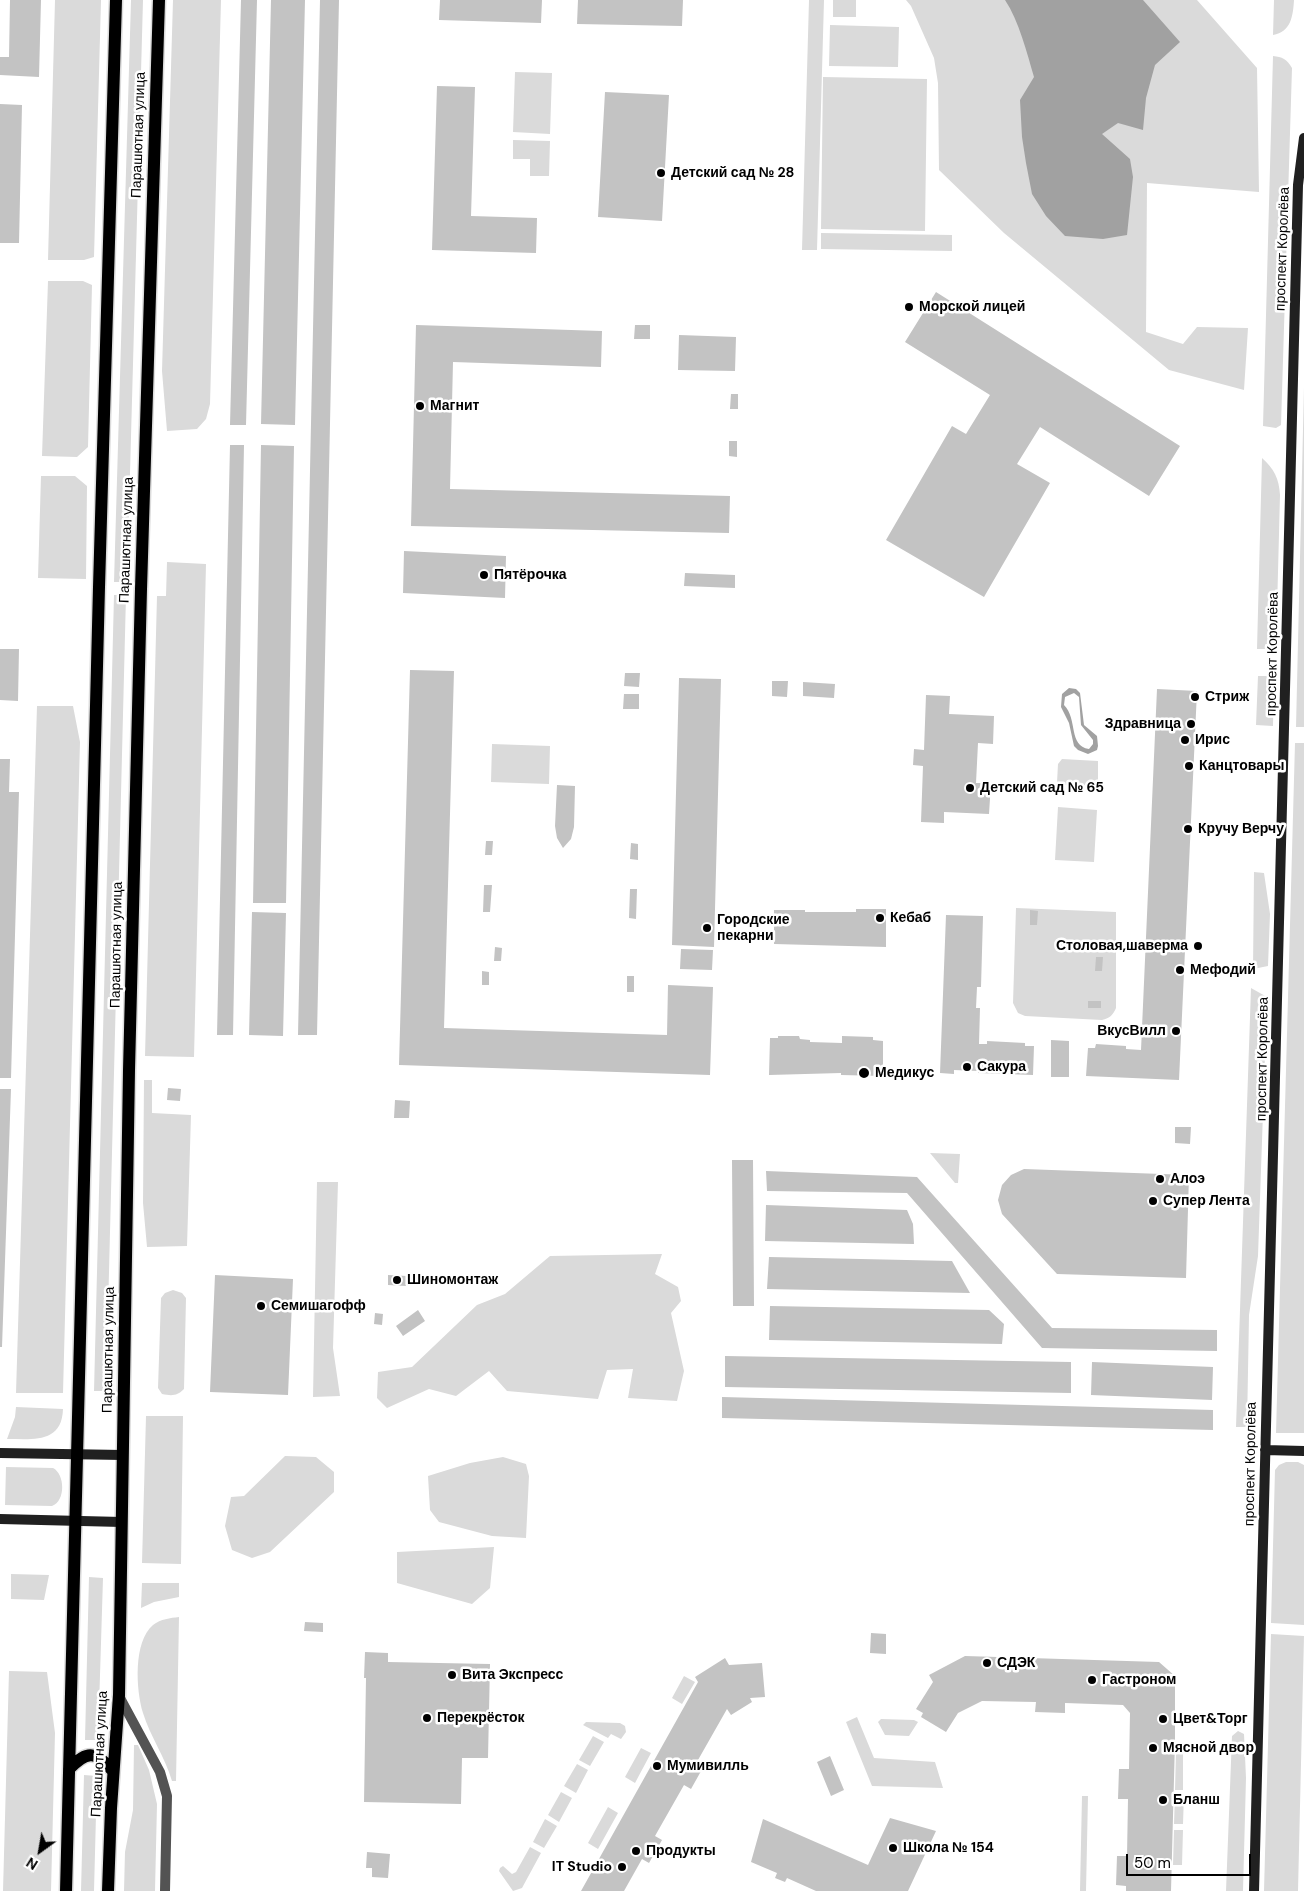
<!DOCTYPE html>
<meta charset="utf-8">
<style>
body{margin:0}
#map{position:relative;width:1304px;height:1891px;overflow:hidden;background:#fff;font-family:"DM Sans",sans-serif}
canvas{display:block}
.north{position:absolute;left:15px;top:1826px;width:50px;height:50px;-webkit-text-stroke:4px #fff;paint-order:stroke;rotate:212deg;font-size:14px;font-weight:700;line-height:20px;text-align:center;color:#000}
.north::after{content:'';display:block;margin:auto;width:18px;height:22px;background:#000;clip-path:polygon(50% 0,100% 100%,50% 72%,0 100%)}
.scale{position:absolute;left:1126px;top:1854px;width:125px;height:22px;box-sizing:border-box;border:2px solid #000;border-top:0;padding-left:6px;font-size:15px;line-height:18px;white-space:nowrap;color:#000;-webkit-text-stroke:4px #fff;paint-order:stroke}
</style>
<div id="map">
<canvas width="1304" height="1891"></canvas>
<div class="north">N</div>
<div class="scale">50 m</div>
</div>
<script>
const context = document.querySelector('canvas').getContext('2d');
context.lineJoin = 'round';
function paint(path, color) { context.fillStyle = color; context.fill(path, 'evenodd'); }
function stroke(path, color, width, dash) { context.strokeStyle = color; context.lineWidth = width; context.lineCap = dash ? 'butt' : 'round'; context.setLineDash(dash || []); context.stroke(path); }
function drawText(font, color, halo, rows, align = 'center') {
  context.font = font + ' "DM Sans",sans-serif'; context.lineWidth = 5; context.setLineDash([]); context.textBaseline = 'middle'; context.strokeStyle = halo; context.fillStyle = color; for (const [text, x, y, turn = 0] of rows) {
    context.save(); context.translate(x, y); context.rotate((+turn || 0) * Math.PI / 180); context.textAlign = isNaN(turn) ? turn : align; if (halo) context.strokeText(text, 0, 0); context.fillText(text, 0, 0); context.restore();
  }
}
paint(new Path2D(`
 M55,0H101L94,257L84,260H48Z
 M131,0H143L127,582H114Z
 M173,0H221L210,404L206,419L197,429L167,431L162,371Z
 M809,0H824L817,250H802Z
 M833,0H856V17H833Z
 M906,0H1197L1257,68L1259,192L1147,183L1146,332L1183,344L1197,327L1248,328L1244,390L1169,370L1004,233L939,170L938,83L934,58L911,6Z
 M1274,0H1294C1293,16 1291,32 1273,35Z
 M830,25L899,27L898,67L829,66Z
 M1273,56C1282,57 1287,59 1292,68L1281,425L1276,428L1263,426Z
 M515,72L552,73L550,134L513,132Z
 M823,77L927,79L925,231L821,229Z
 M513,140L550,141L549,176H530V159H513Z
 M821,233L952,235V251L821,249Z
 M48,281H83L92,285L88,447L77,457L42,456Z
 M1304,387V727H1296Z
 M1262,458C1274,469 1279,478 1280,495L1276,649H1257Z
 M41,476H75L87,486L86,579L38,578Z
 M167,562L206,564L194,1057L145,1056L157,596H166Z
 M114,595H126L106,1391H94Z
 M1258,676H1274L1273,726L1256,725Z
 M37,706H73L80,742L63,1393H16Z
 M1295,743H1304V1433H1276Z
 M492,744L550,746L549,784L491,782Z
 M1062,759L1098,761V786L1063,785L1057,783L1058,764Z
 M1058,807L1097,810L1094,862L1055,860Z
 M1254,872L1264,873L1270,914L1268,966L1253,969Z
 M1016,908L1116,912V1008C1113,1015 1110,1018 1102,1020L1025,1016L1018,1013L1013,1003Z
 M1251,988L1267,997L1258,1256L1249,1315L1247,1427H1236Z
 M144,1080H152V1113L191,1115L187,1246L147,1247L143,1203Z
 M930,1153L960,1154L958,1183H955Z
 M317,1182H338L333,1348L340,1396L313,1397Z
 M662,1254L655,1274L678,1287L681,1301L671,1313L684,1371L677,1401L628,1398L633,1369L607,1370L598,1399L507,1391L489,1371L456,1396L429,1389L387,1408L377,1398L378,1372L412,1367L477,1305L505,1294L550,1256Z
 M173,1290L182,1293L186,1298L184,1389C177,1396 172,1396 162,1394L158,1388L161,1298L165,1293Z
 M16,1407L63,1409C62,1444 32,1439 7,1439L15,1417Z
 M146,1416H183L181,1564L142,1563Z
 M285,1456L316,1457L334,1472V1492L270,1552L252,1558L232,1550L225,1526L231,1497L244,1496Z
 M503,1457L526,1464L529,1476L526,1538L492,1536L439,1522L430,1510L428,1476L470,1463Z
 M1286,1462H1298L1304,1465V1625L1271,1623L1275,1470L1279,1465Z
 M6,1467L53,1468C65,1474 66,1501 52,1506L5,1505Z
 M494,1547L490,1588L472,1604L397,1583V1552Z
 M11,1574L49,1575L44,1600L11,1599Z
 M89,1577L103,1578L98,1740H85Z
 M142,1583H179V1597L154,1602L141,1608Z
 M179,1617L176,1781H172C165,1757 150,1736 143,1713C136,1690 133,1642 153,1625C161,1619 170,1618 179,1617Z
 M1271,1634L1304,1636L1298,1891H1264Z
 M9,1671L47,1672L55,1733L51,1891H3Z
 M684,1676L695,1682L682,1704L672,1698Z
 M857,1717L874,1758L935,1762L943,1788L872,1786L846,1722Z
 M881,1719L914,1720L918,1722L909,1736L885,1735L878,1722Z
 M586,1722L620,1723L625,1726L626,1732L621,1739L611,1734L608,1738L583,1725Z
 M1238,1731L1244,1734L1246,1778L1243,1891H1226L1232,1736Z
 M593,1736L604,1742L590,1766L579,1760Z
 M134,1745H138L149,1770L157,1804L155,1891H124L125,1852L133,1810Z
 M641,1748L651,1753L635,1783L625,1777Z
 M1176,1752H1183V1790H1175Z
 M577,1764L588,1770L576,1793L564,1786Z
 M84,1775L97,1776L94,1891H81Z
 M561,1792L572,1798L559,1822L548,1815Z
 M1175,1794H1184L1183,1824H1174Z
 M1082,1796H1088L1086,1891H1080Z
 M608,1807L618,1813L598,1849L588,1843Z
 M545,1819L557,1826L544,1848L533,1842Z
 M1174,1830H1183L1182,1865H1173Z
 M530,1847L541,1853L522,1888L513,1891L499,1871L500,1868L503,1866L512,1874L516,1872Z`), '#dadada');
paint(new Path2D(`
 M1005,0H1143L1180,42L1155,65L1146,98L1143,130L1118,123L1102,134L1130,159L1133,177L1127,235L1103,239L1065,236L1046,216L1032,194L1026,163L1022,137L1020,100L1034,77C1027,53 1019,21 1005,0Z
 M1069,688L1076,689L1080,693L1084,725L1097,736L1098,746L1097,750L1088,754L1078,750L1074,746L1069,723L1061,707L1062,694ZM1074,693L1079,697L1081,725L1093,740V744L1089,749C1068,746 1078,719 1064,705L1065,697Z`), '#a1a1a1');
paint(new Path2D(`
 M10,0H41L39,77L0,75V57H9Z
 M241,0H257L246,425H230Z
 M271,0H305L295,425L261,424Z
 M320,0H339L317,1035H298Z
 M440,0H542L541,23L439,20Z
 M578,0H683L682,26L577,24Z
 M437,86L475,87L471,216L537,218L536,253L432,250Z
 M605,92L669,95L662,221L598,217Z
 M0,104L22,105L19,243H0Z
 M936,292L1180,446L1149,496L1040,427L1017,464L1050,483L984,597L886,540L952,426L966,434L990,395L905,342Z
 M416,325L602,331L601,367L453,362L450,489L730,496L729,533L411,526Z
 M635,325H650V339H634Z
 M679,335L736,337L735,371L678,370Z
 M731,394H738V409H730Z
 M729,441H737V457L729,456Z
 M230,445H244L233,1035H217Z
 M261,445L294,446L286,903H253Z
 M404,551L506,556L505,598L403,593Z
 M685,573L735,575V588L684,586Z
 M0,649H19L18,701L0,700Z
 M410,670L454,671L444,1028L667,1035L668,985L713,987L710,1075L399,1065Z
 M625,673H640L639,687L624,686Z
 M679,678L721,679L714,947L672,945Z
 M772,681H788L787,697L772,696Z
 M803,682L835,684L834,698L803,696Z
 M1157,689L1197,691L1179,1080L1086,1076L1088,1048H1095L1096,1044L1126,1046V1049L1141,1050Z
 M624,694H639V709H623Z
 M926,695L950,696L949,714L994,716L993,744L978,743L976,783H991L989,814L944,812V823L921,822L923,766L913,765L914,749L924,750Z
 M0,759H10L9,792H19L11,1078H0Z
 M557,785L575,786L574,827L571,839L563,848L557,838L555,826Z
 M486,841H493L492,855H485Z
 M631,843L638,844V860L630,859Z
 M484,885H492L490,912H483Z
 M630,889H637L636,919L629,918Z
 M856,909H886V947L774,944V910H805V912H856Z
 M1030,910L1038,911L1037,925H1030Z
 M252,912L286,913L283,1036L249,1035Z
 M946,915L983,916L981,987H977L976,1008H980L979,1044H987V1041L1025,1043V1046H1034L1033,1075L978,1073V1071L954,1070V1074L940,1073Z
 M495,947L502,948L501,961H494Z
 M681,949L713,950L712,970L680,969Z
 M1096,957H1103L1102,971H1095Z
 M482,971L489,972V985H482Z
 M627,976H634V992H627Z
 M1088,1001H1101V1008H1088Z
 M778,1036H799L800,1039L810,1040V1042L842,1043V1036L873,1037V1040L883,1041V1076L841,1075V1073L769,1075L770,1038H778Z
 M1051,1040L1069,1041V1077H1051Z
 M168,1088L181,1089L180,1101L167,1100Z
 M0,1089H11L2,1347H0Z
 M395,1100L410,1101L409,1118H394Z
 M1175,1127H1191L1190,1144L1175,1143Z
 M732,1160H753L754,1306H733Z
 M1024,1169L1189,1175L1186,1278L1057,1274L1002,1214L998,1200L1002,1185L1011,1175Z
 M766,1171L917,1177L1052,1328L1217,1330V1351L1042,1348L907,1193L767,1191Z
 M766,1205L907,1210L913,1224L914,1244L765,1241Z
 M769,1257L952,1261L970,1293L767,1289Z
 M215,1275L293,1279L288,1395L210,1392Z
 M388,1275L407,1276L406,1286L388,1285Z
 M770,1306L989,1310L1004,1324L1002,1344L769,1340Z
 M418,1310L425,1321L403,1336L396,1326Z
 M375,1313L383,1314L382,1325L374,1324Z
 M725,1356L1071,1362V1393L725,1387Z
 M1092,1362L1213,1367L1212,1400L1091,1395Z
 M722,1397L1213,1410V1430L722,1418Z
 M305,1622L323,1623V1632L304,1631Z
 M871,1633L886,1634V1654L870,1653Z
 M365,1652L388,1653V1662L490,1664L488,1758H462L461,1804L364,1802L366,1678H364Z
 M965,1656L1159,1662L1175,1676V1741L1171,1891H1126V1886L1116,1885L1117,1856H1127L1128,1799H1118L1119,1769H1129L1130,1713L1123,1705L1065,1703V1713L1035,1712L1036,1702L982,1701L958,1713L946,1732L921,1717L923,1713L916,1709L933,1682L929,1675Z
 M725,1658L729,1665L762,1663L765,1697L750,1698L752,1702L731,1715L727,1709L698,1760L705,1764L691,1789L684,1785L655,1836L662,1840L649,1863L642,1859L624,1891H581L698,1682L695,1677Z
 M830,1756L844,1790L831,1796L817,1762Z
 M890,1818L936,1831L908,1891H816L787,1878L785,1882L775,1878L777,1873L751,1862L763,1819L868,1865Z
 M367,1852L390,1854L388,1878L372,1877V1868H366Z`), '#c3c3c3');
const primary = new Path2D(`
 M69,1769C89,1749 95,1752 113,1771
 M66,1891L99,587L116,0
 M108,1891L111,1808L119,1695L129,1070L141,589L159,0`);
stroke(primary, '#dbdbdb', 15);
stroke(new Path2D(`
 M119,1696L160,1772L167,1796L165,1891`), '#535353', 10);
stroke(new Path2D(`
 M1265,1450L1304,1451
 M0,1453L123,1455
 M0,1519L122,1522
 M1254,1891L1298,185L1304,138`), '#202020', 10);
stroke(primary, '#000', 12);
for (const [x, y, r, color] of [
 [661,173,5,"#000"],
 [909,307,5,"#000"],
 [420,406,5,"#000"],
 [484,575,5,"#000"],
 [1195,697,5,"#000"],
 [1191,724,5,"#000"],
 [1185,740,5,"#000"],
 [1189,766,5,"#000"],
 [970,788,5,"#000"],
 [1188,829,5,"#000"],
 [880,918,5,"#000"],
 [707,928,5,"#000"],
 [1198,946,5,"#000"],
 [1180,970,5,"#000"],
 [1176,1031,5,"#000"],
 [967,1067,5,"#000"],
 [864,1073,6,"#000"],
 [1160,1179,5,"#000"],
 [1153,1201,5,"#000"],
 [397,1280,5,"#000"],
 [261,1306,5,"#000"],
 [987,1663,5,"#000"],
 [452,1675,5,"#000"],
 [1092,1680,5,"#000"],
 [427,1718,5,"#000"],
 [1163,1719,5,"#000"],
 [1153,1748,5,"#000"],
 [657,1766,5,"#000"],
 [1163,1800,5,"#000"],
 [893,1848,5,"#000"],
 [636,1851,5,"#000"],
 [622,1867,5,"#000"]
]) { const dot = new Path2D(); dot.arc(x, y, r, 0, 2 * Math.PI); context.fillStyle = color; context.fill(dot); stroke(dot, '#fff', 2); }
drawText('14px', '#000', '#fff', [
 ["Парашютная улица",139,135,-88],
 ["проспект Королёва",1283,249,-88],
 ["Парашютная улица",127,540,-88],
 ["проспект Королёва",1273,654,-89],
 ["Парашютная улица",117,945,-89],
 ["проспект Королёва",1263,1059,-89],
 ["Парашютная улица",109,1350,-89],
 ["проспект Королёва",1251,1464,-89],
 ["Парашютная улица",100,1754,-87]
]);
drawText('bold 14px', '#000', '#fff', [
 ["Детский сад № 28",671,173],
 ["Морской лицей",919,307],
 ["Магнит",430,406],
 ["Пятёрочка",494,575],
 ["Стриж",1205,697],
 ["Здравница",1181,724,"right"],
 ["Ирис",1195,740],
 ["Канцтовары",1199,766],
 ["Детский сад № 65",980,788],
 ["Кручу Верчу",1198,829],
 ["Кебаб",890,918],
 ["Городские",717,920],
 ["пекарни",717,936],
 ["Столовая,шаверма",1188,946,"right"],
 ["Мефодий",1190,970],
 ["ВкусВилл",1166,1031,"right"],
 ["Сакура",977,1067],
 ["Медикус",875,1073],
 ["Алоэ",1170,1179],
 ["Супер Лента",1163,1201],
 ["Шиномонтаж",407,1280],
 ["Семишагофф",271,1306],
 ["СДЭК",997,1663],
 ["Вита Экспресс",462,1675],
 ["Гастроном",1102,1680],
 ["Перекрёсток",437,1718],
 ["Цвет&Торг",1173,1719],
 ["Мясной двор",1163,1748],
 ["Мумивилль",667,1766],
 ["Бланш",1173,1800],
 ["Школа № 154",903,1848],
 ["Продукты",646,1851],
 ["IT Studio",612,1867,"right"]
], 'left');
</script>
